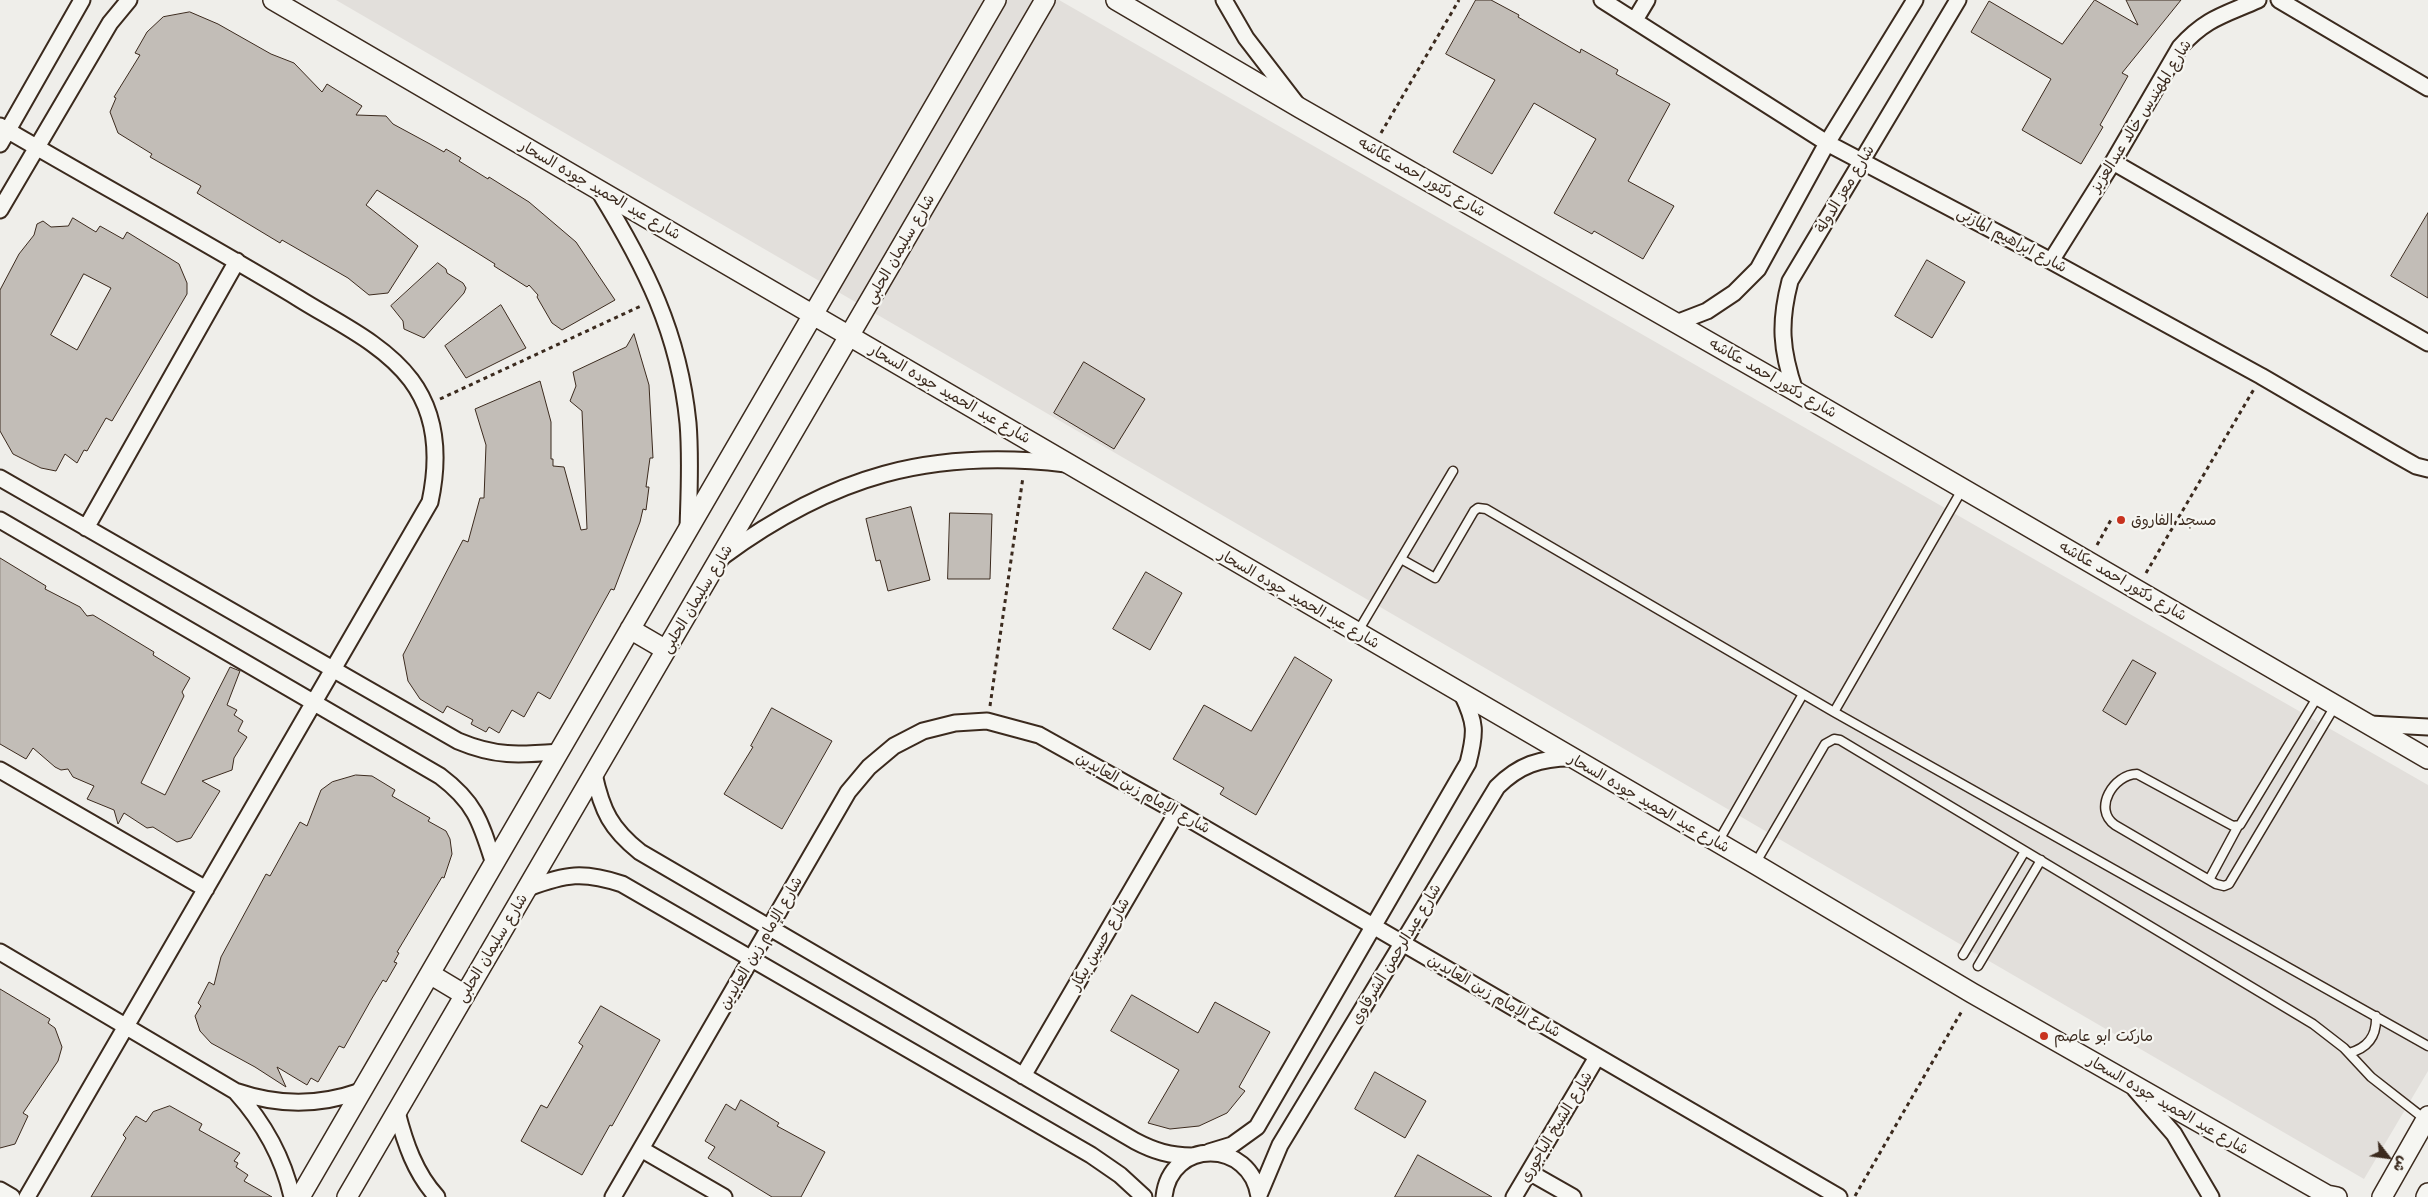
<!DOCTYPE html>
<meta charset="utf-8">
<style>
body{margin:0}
#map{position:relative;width:2428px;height:1197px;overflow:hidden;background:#efeeea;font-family:Mali,"Playpen Sans Arabic",sans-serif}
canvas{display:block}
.north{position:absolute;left:2363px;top:1132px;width:50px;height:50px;-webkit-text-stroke:4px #f6f6f2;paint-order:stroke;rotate:120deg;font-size:14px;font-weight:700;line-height:20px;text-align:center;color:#3b2a1e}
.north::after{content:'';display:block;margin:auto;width:18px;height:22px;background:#3b2a1e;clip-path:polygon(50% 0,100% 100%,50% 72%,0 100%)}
</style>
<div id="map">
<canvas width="2428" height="1197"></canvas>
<div class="north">ش</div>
</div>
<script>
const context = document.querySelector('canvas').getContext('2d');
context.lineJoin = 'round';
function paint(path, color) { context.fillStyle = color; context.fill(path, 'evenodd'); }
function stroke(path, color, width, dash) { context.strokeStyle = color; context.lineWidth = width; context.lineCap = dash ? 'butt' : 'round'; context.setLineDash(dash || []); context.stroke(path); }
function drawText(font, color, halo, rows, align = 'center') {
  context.font = font + ' Mali,"Playpen Sans Arabic",sans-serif'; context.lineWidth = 4.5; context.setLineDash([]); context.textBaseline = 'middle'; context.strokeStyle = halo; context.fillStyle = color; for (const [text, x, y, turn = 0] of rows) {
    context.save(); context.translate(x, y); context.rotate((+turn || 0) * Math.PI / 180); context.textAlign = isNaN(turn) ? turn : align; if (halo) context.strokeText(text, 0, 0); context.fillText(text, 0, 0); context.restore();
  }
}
paint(new Path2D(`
 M336,0H1059L2428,785V1071L2364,1179Z`), '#e2dfdb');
const building = new Path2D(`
 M1476,0H1491L1519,15L1518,17L1580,53L1581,49L1618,70L1616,74L1670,104L1628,181L1674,206L1643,259L1594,231L1592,234L1554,213L1596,139L1534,103L1492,174L1453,152L1495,80L1446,54Z
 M2095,0L2138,25L2126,0H2181L2122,73L2128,76L2100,125L2103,127L2081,164L2022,130L2051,79L1971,32L1989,1L2062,44Z
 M190,12L218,24L271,54L294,63L322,92L327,84L362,106L356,115L386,116L393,124L430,144L444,152L446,149L461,158L459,161L488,179L489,177L529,202L576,242L615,300L562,330L552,323L537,297L538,295L529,285L527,287L494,266L495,264L377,190L366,205L418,246L388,293L369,295L348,278L282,240L280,243L197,193L201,186L150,157L152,154L118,133L110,112L116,98L114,97L140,55L135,53L147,32L163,17Z
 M2428,213V298L2391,276Z
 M73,218L96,232L100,226L123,239L127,232L179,264L187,283V294L112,421L106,418L87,451L84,450L77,463L65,454L56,471L41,468L13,454L0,431V290L19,254L34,235L37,224L43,221L51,227L68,226ZM84,274L111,288L77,350L51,335Z
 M1927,260L1965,282L1932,338L1895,316Z
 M438,263L446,269L447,273L463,283L466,288L464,293L424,338L404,329L403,321L391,306Z
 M501,305L526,348L466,378L445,346Z
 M634,334L649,385L653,458H650L646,487H649L646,510L643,509L640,522L614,590L611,589L550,699L538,692L524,717L512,710L499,733L489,727L486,732L471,724L473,720L447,706L443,713L420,699L408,681L403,655L463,540L468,542L480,498H484L486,445L475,409L540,381L551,422V459H553V466L564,467L581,530L587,529L582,411L570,401L576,386L573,372L626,347Z
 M1084,362L1145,399L1114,449L1054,413Z
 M911,507L930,580L888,591L880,560L876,561L866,519Z
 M950,513L992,514L990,579H948Z
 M0,558L46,586L45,589L80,607L87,616L93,615L154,652L153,655L190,678L182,692L184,696L141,783L165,795L230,667L240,671L227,705L237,710L234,715L243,721L238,731L247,737L234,758L232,770L202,781L220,791L191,838L177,842L153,827L147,828L124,813L118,824L114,810L87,799L94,786L73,777L68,769L61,770L55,767L33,748L26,759L0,744Z
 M1146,572L1182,593L1150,650L1113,629Z
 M1295,657L1332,680L1256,815L1220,794L1224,788L1173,759L1204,705L1251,731Z
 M2133,660L2156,673L2126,725L2103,711Z
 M772,708L832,741L782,829L724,794L753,747L751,746Z
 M356,775L372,776L395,790L392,796L430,818L428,821L446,831L450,839L452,854L444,878L442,877L397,952L399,953L394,962L397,963L386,982L383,980L371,1000L344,1048L339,1046L318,1082L311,1078L307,1085L277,1067L286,1087L255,1067L211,1043L200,1031L195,1016L201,1006L198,1003L209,982L214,985L221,957L266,874L270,876L300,822L307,826L321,790L332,782Z
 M0,989L50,1019L48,1023L55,1028L62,1047L58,1061L23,1113L28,1116L15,1144L0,1148Z
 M1132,995L1198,1033L1215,1002L1270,1032L1239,1087L1245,1091L1227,1113L1199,1126L1170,1129L1148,1123L1179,1070L1111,1031Z
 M601,1006L660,1040L612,1126L610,1125L582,1175L521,1141L541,1105L547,1108L583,1046L579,1043Z
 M1375,1072L1426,1101L1405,1138L1355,1109Z
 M741,1100L779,1123L777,1126L825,1152L801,1197H772L708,1158L715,1147L705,1141L726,1104L735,1110Z
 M170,1106L202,1124L199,1130L240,1153L234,1161L238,1163L236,1167L248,1175L244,1181L272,1197H91L126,1138L123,1135L136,1116L146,1122L153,1112Z
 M1418,1155L1492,1197H1395Z`);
paint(building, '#c2bdb7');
stroke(building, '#3b2a1e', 1);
const service = new Path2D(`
 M1401,559L1435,578L1474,511L1478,508L1486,509L1834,712L2428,1046
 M1357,633L1453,471
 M2318,696L2240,825L2233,826L2137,774C2114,774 2092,809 2115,825L2216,884L2224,886L2229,884L2335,706
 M1834,712L1963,488
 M1718,842L1803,694
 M1755,864L1825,744L1834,739L1840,740L2313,1024L2344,1048L2371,1077L2426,1120
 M2209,880L2238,826
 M1963,955L2025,851
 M1978,966L2041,860
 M2349,1053C2368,1048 2377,1036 2376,1016`);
const minor = new Path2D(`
 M1224,0L1246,38L1296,103
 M1602,0L1827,143L2051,261L2261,376L2393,453L2416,466L2428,469
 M2279,0L2428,88
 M1635,20L1647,0
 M0,126C99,184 200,239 298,298C336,322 383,343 411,380C438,416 439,460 430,502L27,1197
 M0,144L82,0
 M2113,162L2428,343
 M599,191C645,266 679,332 688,423C691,458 689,494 688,529
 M0,210L110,23L129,0
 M2051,261L2113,162L2180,47C2206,18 2224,15 2258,0
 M1676,323L1707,311L1734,293L1758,269L1827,143L1915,0
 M1795,391C1781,350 1779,323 1790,281L1958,0
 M0,478L458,741C496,757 519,755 559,752
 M0,520L440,776C476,803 481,823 494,864
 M86,528L237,261
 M722,557C832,476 930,448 1066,464
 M2370,724L2428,727
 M0,770L206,889
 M594,774C602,811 611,829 640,852L1135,1141C1154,1151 1170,1156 1192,1156
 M528,888C566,874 583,871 622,884L1091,1155L1120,1175L1144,1197
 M0,952L235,1091C279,1106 318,1106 361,1091
 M1023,1076L1177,812
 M2135,1089L2174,1134L2211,1197
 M236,1092C263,1122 283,1157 292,1197
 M397,1112C405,1143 415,1173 437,1197
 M641,1149L724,1197
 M1209,1152L1232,1145L1257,1127L1468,763C1476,732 1476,723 1462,694
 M1529,1172L1573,1197
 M0,1190L12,1197
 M1259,1195L1280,1145L1497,787C1519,765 1540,758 1571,758
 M613,1197L848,792L869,767L894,746L923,731L955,723L987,721L1039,735L1177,812L1839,1197
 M1164,1197C1170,1138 1251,1139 1259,1197
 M1514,1197L1597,1057`);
const tertiary = new Path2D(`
 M273,0L1755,864L1972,993L2327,1195L2337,1197
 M1116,0L1300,108L1795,391L2428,759
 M630,629L666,650
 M430,974L465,995
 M300,1197L996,0
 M347,1197L1045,0
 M2382,1197L2428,1116
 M2426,1197L2428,1193`);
stroke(service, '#3b2a1e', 11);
stroke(minor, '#3b2a1e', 19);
stroke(tertiary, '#3b2a1e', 22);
stroke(new Path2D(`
 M1381,133L1459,0
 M440,399L643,305
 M2097,545L2112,518
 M2146,573L2254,389
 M990,706L1023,477
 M1855,1196L1963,1009`), '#3b2a1e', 3, [4, 4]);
stroke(service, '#f6f6f2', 8);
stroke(minor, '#f6f6f2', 15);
stroke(tertiary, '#f6f6f2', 19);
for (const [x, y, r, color] of [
 [2121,520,5,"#c8321e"],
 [2044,1036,5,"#c8321e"]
]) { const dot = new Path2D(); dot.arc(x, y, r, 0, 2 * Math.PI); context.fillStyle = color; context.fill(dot); stroke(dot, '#f6f6f2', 2); }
drawText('15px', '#3b2a1e', '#f6f6f2', [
 ["شارع المهندس خالد عبدالعزيز",2141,116,-58],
 ["شارع دكتور احمد عكاشه",1422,177,30],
 ["شارع معز الدولة",1845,189,-59],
 ["شارع عبد الحميد جوده السحار",600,190,30],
 ["شارع ابراهيم المازنى",2012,240,28],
 ["شارع سليمان الحلبى",900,249,-60],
 ["شارع دكتور احمد عكاشه",1773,378,30],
 ["شارع عبد الحميد جوده السحار",950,394,30],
 ["شارع دكتور احمد عكاشه",2123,581,30],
 ["شارع سليمان الحلبى",697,599,-59],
 ["شارع عبد الحميد جوده السحار",1299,599,30],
 ["شارع الإمام زين العابدين",1143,793,29],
 ["شارع عبد الحميد جوده السحار",1649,803,30],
 ["شارع الإمام زين العابدين",761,943,-60],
 ["شارع حسين بيكار",1100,944,-60],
 ["شارع سليمان الحلبى",492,948,-59],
 ["شارع عبدالرحمن الشرقاوى",1396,954,-59],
 ["شارع الإمام زين العابدين",1494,996,30],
 ["شارع عبد الحميد جوده السحار",2168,1105,30],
 ["شارع الشيخ الباجورى",1556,1127,-59]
]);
drawText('15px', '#3b2a1e', '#f6f6f2', [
 ["مسجد الفاروق",2131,520],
 ["ماركت ابو عاصم",2054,1036]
], 'left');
</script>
